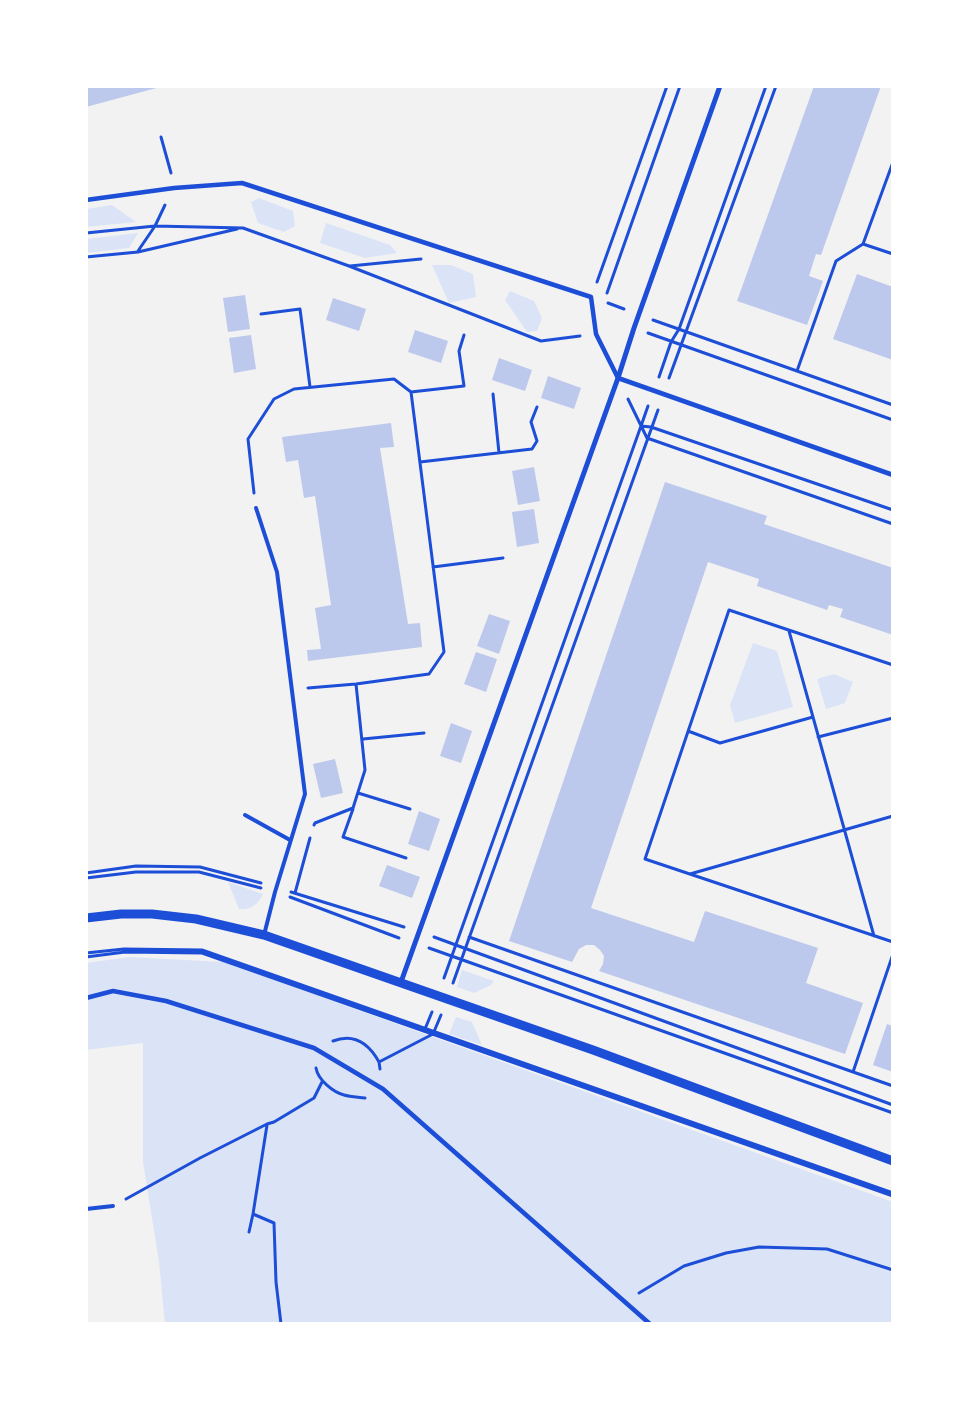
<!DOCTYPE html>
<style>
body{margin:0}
#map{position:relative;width:979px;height:1410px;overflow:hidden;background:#f2f2f2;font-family:Rubik,sans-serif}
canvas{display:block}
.frame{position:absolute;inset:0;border:88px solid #fff;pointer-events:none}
</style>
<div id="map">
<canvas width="979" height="1410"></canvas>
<div class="frame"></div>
</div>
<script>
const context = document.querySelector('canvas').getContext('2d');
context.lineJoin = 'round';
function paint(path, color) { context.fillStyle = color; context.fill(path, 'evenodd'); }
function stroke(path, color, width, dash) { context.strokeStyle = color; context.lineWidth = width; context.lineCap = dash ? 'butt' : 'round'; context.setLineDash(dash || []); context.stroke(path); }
paint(new Path2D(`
 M259,198L293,211L295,226L284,232L258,223L251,202Z
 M112,205L136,222L86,227V209Z
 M326,223L390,245L397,253L365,258L320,243Z
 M138,233L129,248L86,253V239Z
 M432,265H451L473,274L476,297L449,303Z
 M510,291L534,301L542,318L537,331L527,332L505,300Z
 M753,643L777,651L793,707L735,723L730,705Z
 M834,674L853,682L845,703L826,709L817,679Z
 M228,882L263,894C258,905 251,910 239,909Z
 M129,957L224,962L893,1202V1324H165L159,1262L143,1162V1043L86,1050V963Z
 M462,970L494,981L491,985L474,993L457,987Z
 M456,1017L472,1022L482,1045L449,1034Z`), '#dbe4f7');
paint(new Path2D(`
 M86,86H160V87L86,107Z
 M814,86H881L821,255L816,254L809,276L823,281L807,325L737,301Z
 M857,274L893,287V360L833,339Z
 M245,295L250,329L228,332L223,298Z
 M333,298L366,309L359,331L326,320Z
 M415,330L448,341L441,363L408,352Z
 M251,335L256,369L234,373L229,338Z
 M499,358L532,370L525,391L492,380Z
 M548,376L581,388L574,409L541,398Z
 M391,423L394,447L380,448L408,624L420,623L422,647L308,661L307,650L321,649L315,608L331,605L315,496L304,498L298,460L286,462L282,437Z
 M534,467L540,501L518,505L512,471Z
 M665,482L767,516L764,524L893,568V635L840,617L843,609L829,605L827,610L757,586L759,579L708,562L591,908L694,942L705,911L818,948L806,983L863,1003L845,1054L599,971L603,964L604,956L600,950L594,945H586L579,949L572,962L509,941Z
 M534,509L539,543L517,547L512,512Z
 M489,614L510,621L499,654L477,646Z
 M476,652L497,659L486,692L464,684Z
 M451,723L472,731L461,763L440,756Z
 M335,759L343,793L321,798L313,764Z
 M419,811L440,819L429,851L408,844Z
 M387,865L420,877L412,898L379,886Z
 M887,1024L893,1026V1072L873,1065Z`), '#bdc9ec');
stroke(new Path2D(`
 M161,137L171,173
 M893,162L863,244L893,254
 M86,233L155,226L243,228L349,266L541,341L580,336
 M138,251L155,226L165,205
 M86,257L138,252L237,229
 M350,266L421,259
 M597,282L667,86
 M607,293L680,86
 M608,303L624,309
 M261,314L300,309L310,387
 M653,320L893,405
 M648,333L893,420
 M797,371L836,261L863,244
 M659,377L671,342L679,329L766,86
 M669,378L776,86
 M411,392L464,386L459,351L464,335
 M493,394L499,453
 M628,399L647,438L893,524
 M641,426L648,406
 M420,462L532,449L537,441L531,422L537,407
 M254,493L248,439L274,399L294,389L394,379L411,392L444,652L429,674L356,684L308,688
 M433,567L503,558
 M789,631L874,936
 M893,665L729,610L645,859L893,942
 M688,731L720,743L813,717
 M818,737L893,718
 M363,739L424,733
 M358,793L410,809
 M353,809L343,837L406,858
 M314,825L315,823L353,808L365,770L356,684
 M86,873L136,866L200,867L261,883
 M690,874L893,816
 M86,878L136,872H199L261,888
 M291,892L404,927
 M295,893L310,838
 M290,897L399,938
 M434,937L893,1105
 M469,937L893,1086
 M429,948L893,1113
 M86,953L124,949L202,950L893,1193
 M86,957L125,952L202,953L893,1196
 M444,978L641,426L651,427L893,510
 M453,983L658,410
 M425,1029L432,1012
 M333,1041C354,1033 369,1044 379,1062
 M316,1068C318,1080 333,1092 344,1095C351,1097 358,1097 365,1098
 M380,1069L379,1062L433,1034L441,1015
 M853,1072L893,954
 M126,1199L200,1158L267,1124L274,1122L314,1098L322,1082
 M253,1214L274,1223L276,1282L281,1324
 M249,1232L253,1214L267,1125
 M639,1293L684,1266L726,1253L759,1247L827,1249L893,1270`), '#1d4ed8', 3);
stroke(new Path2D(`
 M256,508L277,572L305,794L275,892L264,935
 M245,815L290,840
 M86,1209L113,1206`), '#1d4ed8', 4);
stroke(new Path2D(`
 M86,200L174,188L242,183L591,297L596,334L618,378
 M86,998L113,991L166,1001L314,1048L383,1089L650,1324`), '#1d4ed8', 4.5);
stroke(new Path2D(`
 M618,378L893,475
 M401,982L618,378L634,328L720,86`), '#1d4ed8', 5);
stroke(new Path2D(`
 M86,918L121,914H152L196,919L264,935L593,1050L893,1161`), '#1d4ed8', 9);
</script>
